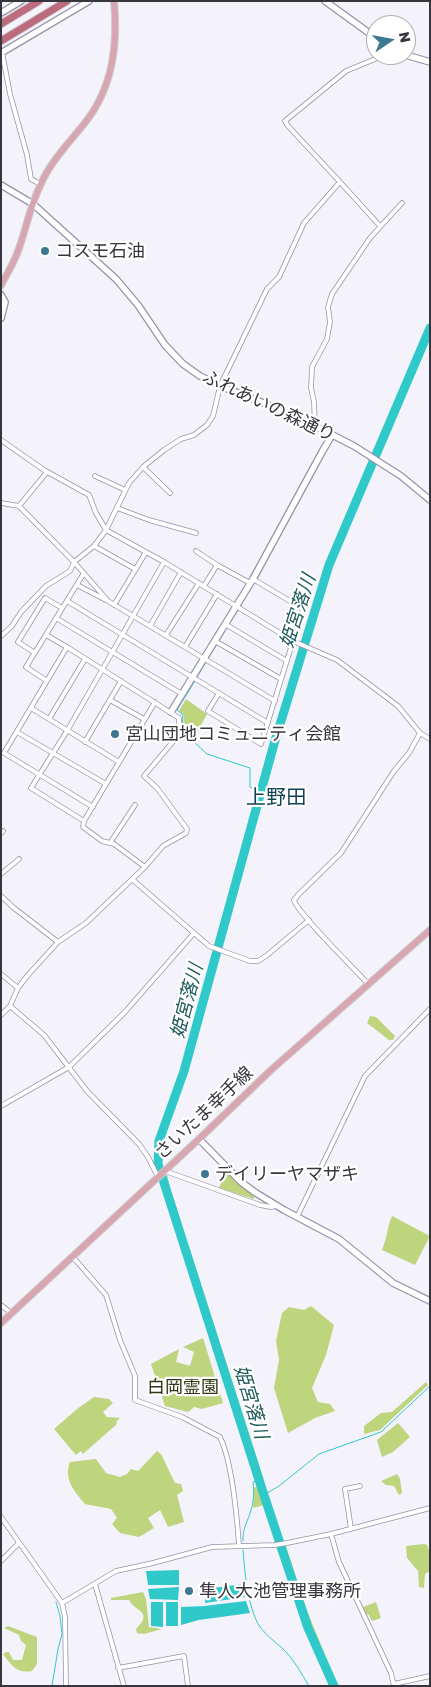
<!DOCTYPE html>
<meta charset="utf-8">
<style>
body{margin:0}
#map{position:relative;width:431px;height:1687px;overflow:hidden;background:#f4f2fb;font-family:"Golos Text",sans-serif}
canvas{display:block}
.frame{position:absolute;inset:0;border:2px solid #37353e;pointer-events:none}
.north{position:absolute;left:366px;top:15px;width:50px;height:50px;box-sizing:border-box;background:#fff;border:1px solid #afaeb2;border-radius:50%;rotate:78deg;font-size:14px;font-weight:700;line-height:20px;text-align:center;color:#37353e}
.north::after{content:'';display:block;margin:auto;width:18px;height:22px;background:#3d7790;clip-path:polygon(50% 0,100% 100%,50% 72%,0 100%)}
</style>
<div id="map">
<canvas width="431" height="1687"></canvas>
<div class="frame"></div>
<div class="north">N</div>
</div>
<script>
const context = document.querySelector('canvas').getContext('2d');
context.lineJoin = 'round';
function paint(path, color) { context.fillStyle = color; context.fill(path, 'evenodd'); }
function stroke(path, color, width, dash) { context.strokeStyle = color; context.lineWidth = width; context.lineCap = dash ? 'butt' : 'round'; context.setLineDash(dash || []); context.stroke(path); }
function drawText(font, color, halo, rows, align = 'center') {
  context.font = font + ' "Golos Text","Noto Sans JP",sans-serif'; context.lineWidth = 4.5; context.setLineDash([]); context.textBaseline = 'middle'; context.strokeStyle = halo; context.fillStyle = color; for (const [text, x, y, turn = 0] of rows) {
    context.save(); context.translate(x, y); context.rotate((+turn || 0) * Math.PI / 180); context.textAlign = isNaN(turn) ? turn : align; if (halo) context.strokeText(text, 0, 0); context.fillText(text, 0, 0); context.restore();
  }
}
paint(new Path2D(`
 M186,699L207,714L193,740L183,731L184,715L179,711Z
 M370,1016L376,1017L395,1036L393,1040H389L367,1023Z
 M226,1171L240,1185L254,1196V1199L219,1188Z
 M167,1175L171,1191L264,1480L260,1476L164,1177Z
 M392,1216L430,1236L415,1265L382,1250C387,1239 387,1227 392,1216Z
 M311,1306L334,1325L326,1355L312,1388L318,1402L330,1404L335,1411L315,1418L288,1433L274,1388L279,1360L276,1341L282,1313L289,1307L304,1310Z
 M203,1338L223,1403L202,1409L194,1407L188,1412L165,1406L151,1364L179,1349L176,1362L190,1366L194,1352L183,1347Z
 M426,1382L428,1385L380,1430L364,1434V1426L381,1413L392,1412Z
 M94,1397L109,1399L113,1403L103,1412L107,1417L120,1418L116,1422L117,1424L83,1454L81,1451L76,1455L54,1429L77,1409Z
 M398,1423L410,1437L393,1452L382,1457L377,1440Z
 M157,1451L161,1454L175,1483L181,1484L183,1491L177,1495L184,1522L168,1527L160,1510L148,1518L154,1528L139,1537L120,1533L112,1524L117,1518L111,1509L85,1504C75,1492 63,1479 70,1462L96,1459L106,1473L120,1477L127,1474L131,1469L138,1471Z
 M397,1474L400,1479L402,1493L399,1495L394,1486L386,1485L381,1481Z
 M258,1486L262,1492L278,1542H275L264,1505L253,1508L254,1488Z
 M424,1544L427,1545L430,1553V1571L425,1574L424,1588L419,1587L418,1571L407,1558L406,1546Z
 M286,1546L306,1608L338,1686H335C313,1642 297,1594 283,1547Z
 M277,1548H280L307,1629L332,1686H329L306,1631Z
 M143,1592L146,1599L149,1627L162,1629L144,1634L137,1633L136,1629C154,1611 135,1612 129,1600H111V1598Z
 M376,1602L381,1618L372,1621L369,1615L366,1614L363,1607Z
 M8,1626L37,1637V1664L32,1671C17,1674 11,1665 3,1654L6,1652H9L13,1660H22L26,1645L21,1641L19,1635L4,1628Z`), '#bed57e');
paint(new Path2D(`
 M179,1570V1585H148L146,1571Z
 M243,1584L245,1597L205,1603L206,1589Z
 M179,1587L178,1600L150,1599L148,1589Z
 M246,1601L250,1613L199,1620L181,1625V1607L204,1606Z
 M151,1602H163V1627L151,1626Z
 M166,1602H178V1626H166Z`), '#30c9ca');
stroke(new Path2D(`
 M240,607L253,584
 M229,624L238,610
 M219,641L227,627
 M197,677L217,644
 M195,681L177,710L183,715L182,731L207,754L250,768V787L261,791
 M264,1495L279,1486L319,1454L381,1432L430,1386
 M243,1541C242,1529 248,1521 251,1510C254,1501 254,1491 253,1482L259,1480
 M243,1550C245,1574 247,1600 257,1622C263,1633 273,1640 282,1648C293,1658 301,1673 309,1686
 M52,1686L58,1649L62,1634L60,1616L56,1602`), '#30c9ca', 1);
stroke(new Path2D(`
 M334,1686L308,1628L259,1480L158,1164L159,1141L184,1071L274,744L329,565L430,328`), '#30c9ca', 9);
const street = new Path2D(`
 M2,52L10,94L27,155L31,179L40,184
 M340,182L380,226
 M315,426L314,402L311,388L312,367L327,339L330,322L328,307L332,294L370,238L402,203
 M1,440L44,470L89,495L96,513L106,530L164,562L293,641L337,660L398,706L420,733L430,739
 M143,467L170,493
 M95,476L125,490
 M1,503L19,506L74,562L108,601L275,701
 M19,506L47,472
 M117,508L149,520L196,533
 M94,546L135,569
 M196,551L217,565
 M77,585L106,600
 M204,586L217,565L250,583
 M67,601L268,723
 M114,605L146,552
 M56,618L182,694
 M225,624L287,661
 M150,626L181,572
 M46,635L67,647L179,718V731L176,738L144,776L157,788L187,829L186,833L163,846L145,867
 M166,635L199,583
 M1,636L12,626L21,612L46,586L70,571L74,562L94,546L106,530L129,483L143,467L164,450L181,439L194,435L207,425L213,416L220,386L267,289L279,277L304,223L340,182L288,126L285,121L346,71L385,55
 M215,641L281,679
 M67,647L4,753L93,807
 M185,647L217,594
 M35,653L18,642L45,598L62,608
 M47,681L26,667L84,573
 M219,693L208,711L261,744L303,609L253,579
 M110,700L144,719
 M31,708L119,762
 M49,719L85,659
 M17,732L106,784
 M85,742L121,681
 M84,821L31,788L67,731L164,562
 M1,833L3,831
 M110,843L135,805
 M1,874L19,859
 M133,880L209,946L250,961H258L266,956L309,920
 M1,896L14,908L58,942
 M1,974L18,988
 M368,984C356,970 297,913 294,900L298,895L341,853L394,771L409,753L420,733
 M10,1006L44,1035L87,1091L139,1144L148,1157L158,1177
 M1,1015L10,1006L18,988L28,975L58,942L86,923L145,867L114,844L102,841L83,827L84,821L155,702
 M1,1106L69,1067L124,1013L194,933
 M165,1171L260,1205L271,1207L276,1206
 M297,1217L365,1076L430,1009
 M72,1256L106,1295L120,1340L135,1376V1400L182,1417L220,1437C232,1462 237,1517 239,1545
 M1,1305L11,1313
 M1,1517L62,1603L65,1617L66,1686
 M351,1529L345,1489L360,1486
 M331,1534L339,1562L391,1673L394,1686
 M1,1561L19,1543
 M95,1584L124,1686
 M62,1603L116,1571L153,1563L212,1547L275,1545L287,1543L331,1534L430,1508
 M118,1668L184,1656L188,1686
 M394,1684L430,1676`);
const secondary = new Path2D(`
 M325,1L376,38
 M1,13L21,1
 M1,53L89,1
 M406,55L430,62
 M1,185L33,204L116,279L138,305L165,345L183,364L200,376L220,386L266,404L315,426L354,446L401,476L430,500
 M1,295L5,302L1,318
 M171,712L253,579L322,452L332,435
 M199,1139L241,1182L256,1193L284,1210L339,1239L393,1283L430,1301`);
const primary = new Path2D(`
 M1,285C7,274 14,263 18,251C26,230 30,206 40,186C50,162 68,144 84,124C113,88 118,45 114,1
 M1,1323L199,1139L271,1070L430,930`);
const highway = new Path2D(`
 M1,24L39,1
 M1,41L67,1`);
stroke(street, '#9892a8', 5.5);
stroke(secondary, '#9892a8', 8);
stroke(primary, '#cfcfd1', 8);
stroke(highway, '#cfcfd1', 9);
stroke(street, '#fff', 4);
stroke(secondary, '#fff', 5.5);
stroke(primary, '#d7a6b1', 6);
stroke(highway, '#bc6a7d', 7);
for (const [x, y, r, color] of [
 [45,251,5,"#3d7790"],
 [115,734,5,"#3d7790"],
 [205,1174,5,"#3d7790"],
 [189,1591,5,"#3d7790"]
]) { const dot = new Path2D(); dot.arc(x, y, r, 0, 2 * Math.PI); context.fillStyle = color; context.fill(dot); stroke(dot, '#fff', 2); }
drawText('18px', '#37353e', '#fff', [
 ["コスモ石油",55,251],
 ["宮山団地コミュニティ会館",125,734],
 ["デイリーヤマザキ",215,1174],
 ["隼人大池管理事務所",199,1591]
], 'left');
drawText('18px', '#37353e', '#fff', [
 ["ふれあいの森通り",269,406,25],
 ["さいたま幸手線",204,1113,-43]
]);
drawText('18px', '#2e3711', '#fff', [
 ["白岡霊園",183,1387]
]);
drawText('italic 19px', '#205b5b', '#fff', [
 ["姫宮落川",298,611,-72],
 ["姫宮落川",187,1001,-75],
 ["姫宮落川",251,1402,73]
]);
drawText('20px', '#114254', '#fff', [
 ["上野田",276,798]
]);
</script>
